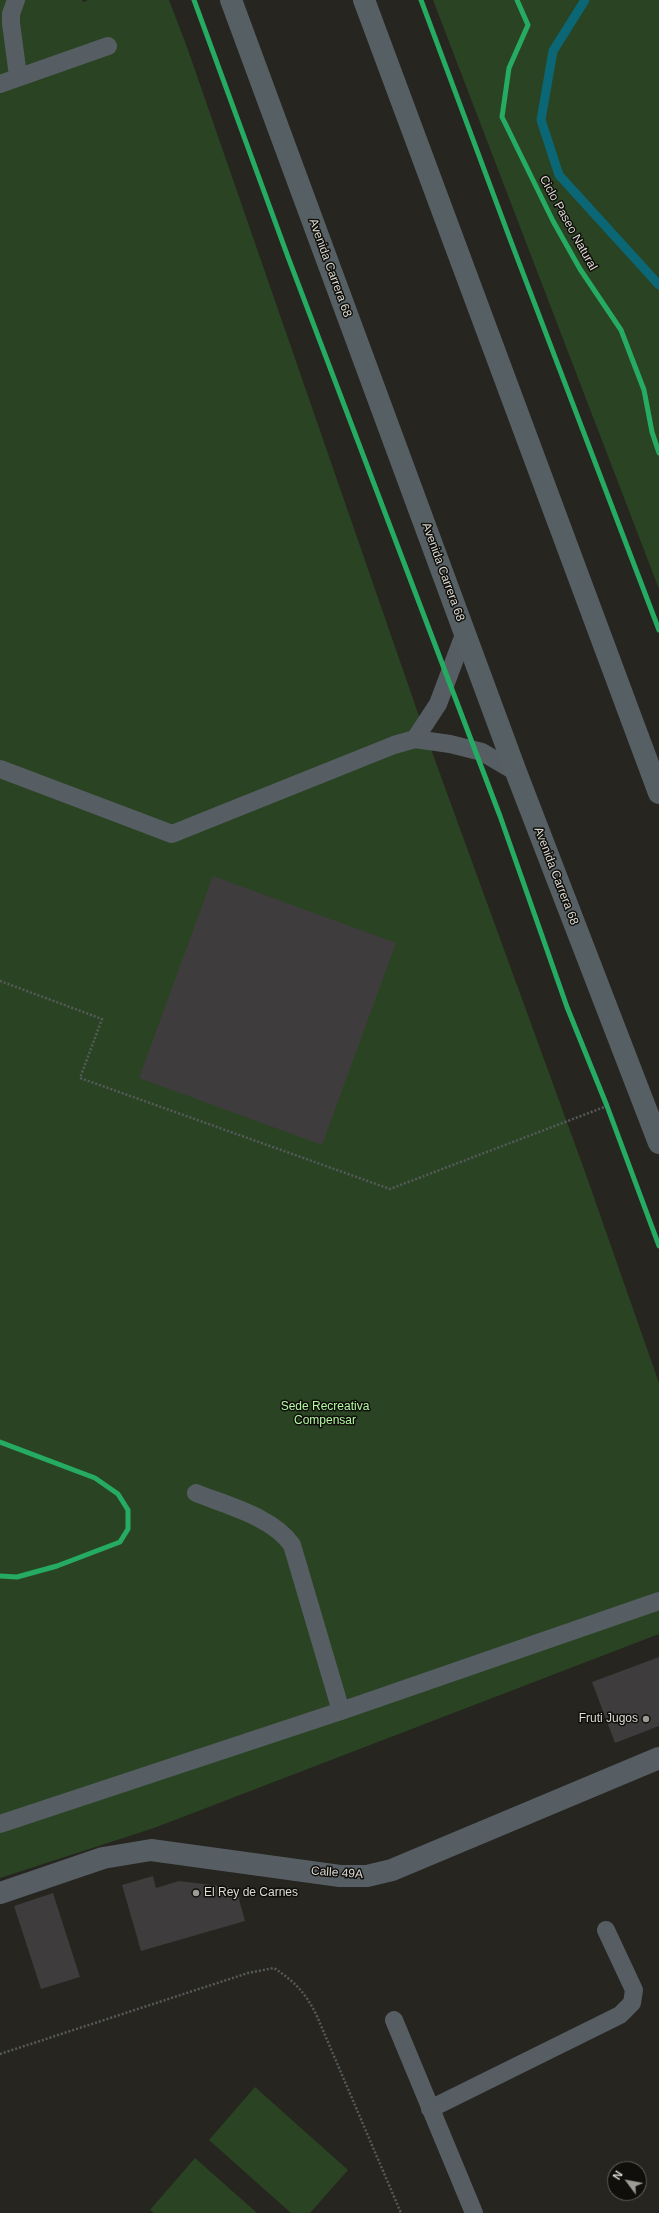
<!DOCTYPE html>
<style>
body{margin:0}
#map{position:relative;width:659px;height:2213px;overflow:hidden;background:#26251f;font-family:Arial,sans-serif}
canvas{display:block}
.north{position:absolute;left:607px;top:2161px;width:40px;height:40px;box-sizing:border-box;background:#100f0b;border:1px solid #61605b;border-radius:50%;rotate:302deg;font-size:11px;font-weight:700;line-height:16px;text-align:center;color:#dbdad3}
.north::after{content:'';display:block;margin:auto;width:14px;height:18px;background:#9c9b94;clip-path:polygon(50% 0,100% 100%,50% 72%,0 100%)}
</style>
<div id="map">
<canvas width="659" height="2213"></canvas>
<div class="north">N</div>
</div>
<script>
const context = document.querySelector('canvas').getContext('2d');
context.lineJoin = 'round';
function paint(path, color) { context.fillStyle = color; context.fill(path, 'evenodd'); }
function stroke(path, color, width, dash) { context.strokeStyle = color; context.lineWidth = width; context.lineCap = dash ? 'butt' : 'round'; context.setLineDash(dash || []); context.stroke(path); }
function drawText(font, color, halo, rows, align = 'center') {
  context.font = font + ' Arial,sans-serif'; context.lineWidth = 3; context.setLineDash([]); context.textBaseline = 'middle'; context.strokeStyle = halo; context.fillStyle = color; for (const [text, x, y, turn = 0] of rows) {
    context.save(); context.translate(x, y); context.rotate((+turn || 0) * Math.PI / 180); context.textAlign = isNaN(turn) ? turn : align; if (halo) context.strokeText(text, 0, 0); context.fillText(text, 0, 0); context.restore();
  }
}
paint(new Path2D(`
 M0,0H82L83,2L88,0H169L187,47L420,719L584,1169L659,1383V1634L154,1828L0,1878Z
 M433,0H659V589Z
 M255,2087L348,2170L310,2213H291L209,2140Z
 M195,2158L257,2213H154L150,2210Z`), '#2a4423');
stroke(new Path2D(`
 M585,0L553,51L541,120L559,175L659,285`), '#0b6775', 9);
paint(new Path2D(`
 M213,876L396,943L322,1145L139,1078Z
 M659,1657V1726L615,1743L592,1682Z
 M153,1876L156,1888L179,1881L236,1888L245,1921L141,1951L122,1885Z
 M53,1893L80,1977L41,1989L14,1906Z`), '#3e3c3c');
stroke(new Path2D(`
 M0,981L102,1019L80,1078L390,1189L607,1106
 M0,2054L248,1973L274,1968C295,1982 304,1991 316,2014L401,2213`), '#555a5b', 2.5, [2, 2]);
stroke(new Path2D(`
 M16,0L11,14V23L18,76
 M0,84L108,46
 M415,739L438,704L465,632
 M0,769L172,834L394,745L415,739L450,744L482,752L516,772
 M196,1493C228,1506 273,1517 292,1545L341,1711
 M0,1824L341,1711L659,1601
 M394,2020L474,2213
 M430,2109L620,2015L632,2003L634,1990L606,1930`), '#565e64', 18);
stroke(new Path2D(`
 M0,1893L103,1858L151,1850L340,1876H367L392,1870L659,1758`), '#565e64', 22);
stroke(new Path2D(`
 M231,0L516,772L659,1143
 M364,0L659,793`), '#565f63', 22);
stroke(new Path2D(`
 M194,0L288,257L500,816L567,1007L607,1106L659,1246
 M421,0L510,239L659,630
 M517,0L528,25L509,68L502,117L553,221L580,269L621,330L644,390L652,432L659,453
 M0,1442L95,1478L118,1494L128,1510V1529L120,1542L57,1566L17,1577L0,1576`), '#26ab63', 5);
for (const [x, y, r, color] of [
 [646,1719,4,"#9c9b94"],
 [196,1893,4,"#9c9b94"]
]) { const dot = new Path2D(); dot.arc(x, y, r, 0, 2 * Math.PI); context.fillStyle = color; context.fill(dot); stroke(dot, '#100f0b', 1.5); }
drawText('12px', '#dbdad3', '#100f0b', [
 ["Ciclo Paseo Natural",568,223,61],
 ["Avenida Carrera 68",330,268,70],
 ["Avenida Carrera 68",443,572,70],
 ["Avenida Carrera 68",556,876,69],
 ["Calle 49A",337,1873,4]
]);
drawText('12px', '#b1f8a1', '#100f0b', [
 ["Sede Recreativa",325,1407],
 ["Compensar",325,1421]
]);
drawText('12px', '#dbdad3', '#100f0b', [
 ["Fruti Jugos",638,1719],
 ["El Rey de Carnes",204,1893,"left"]
], 'right');
</script>
